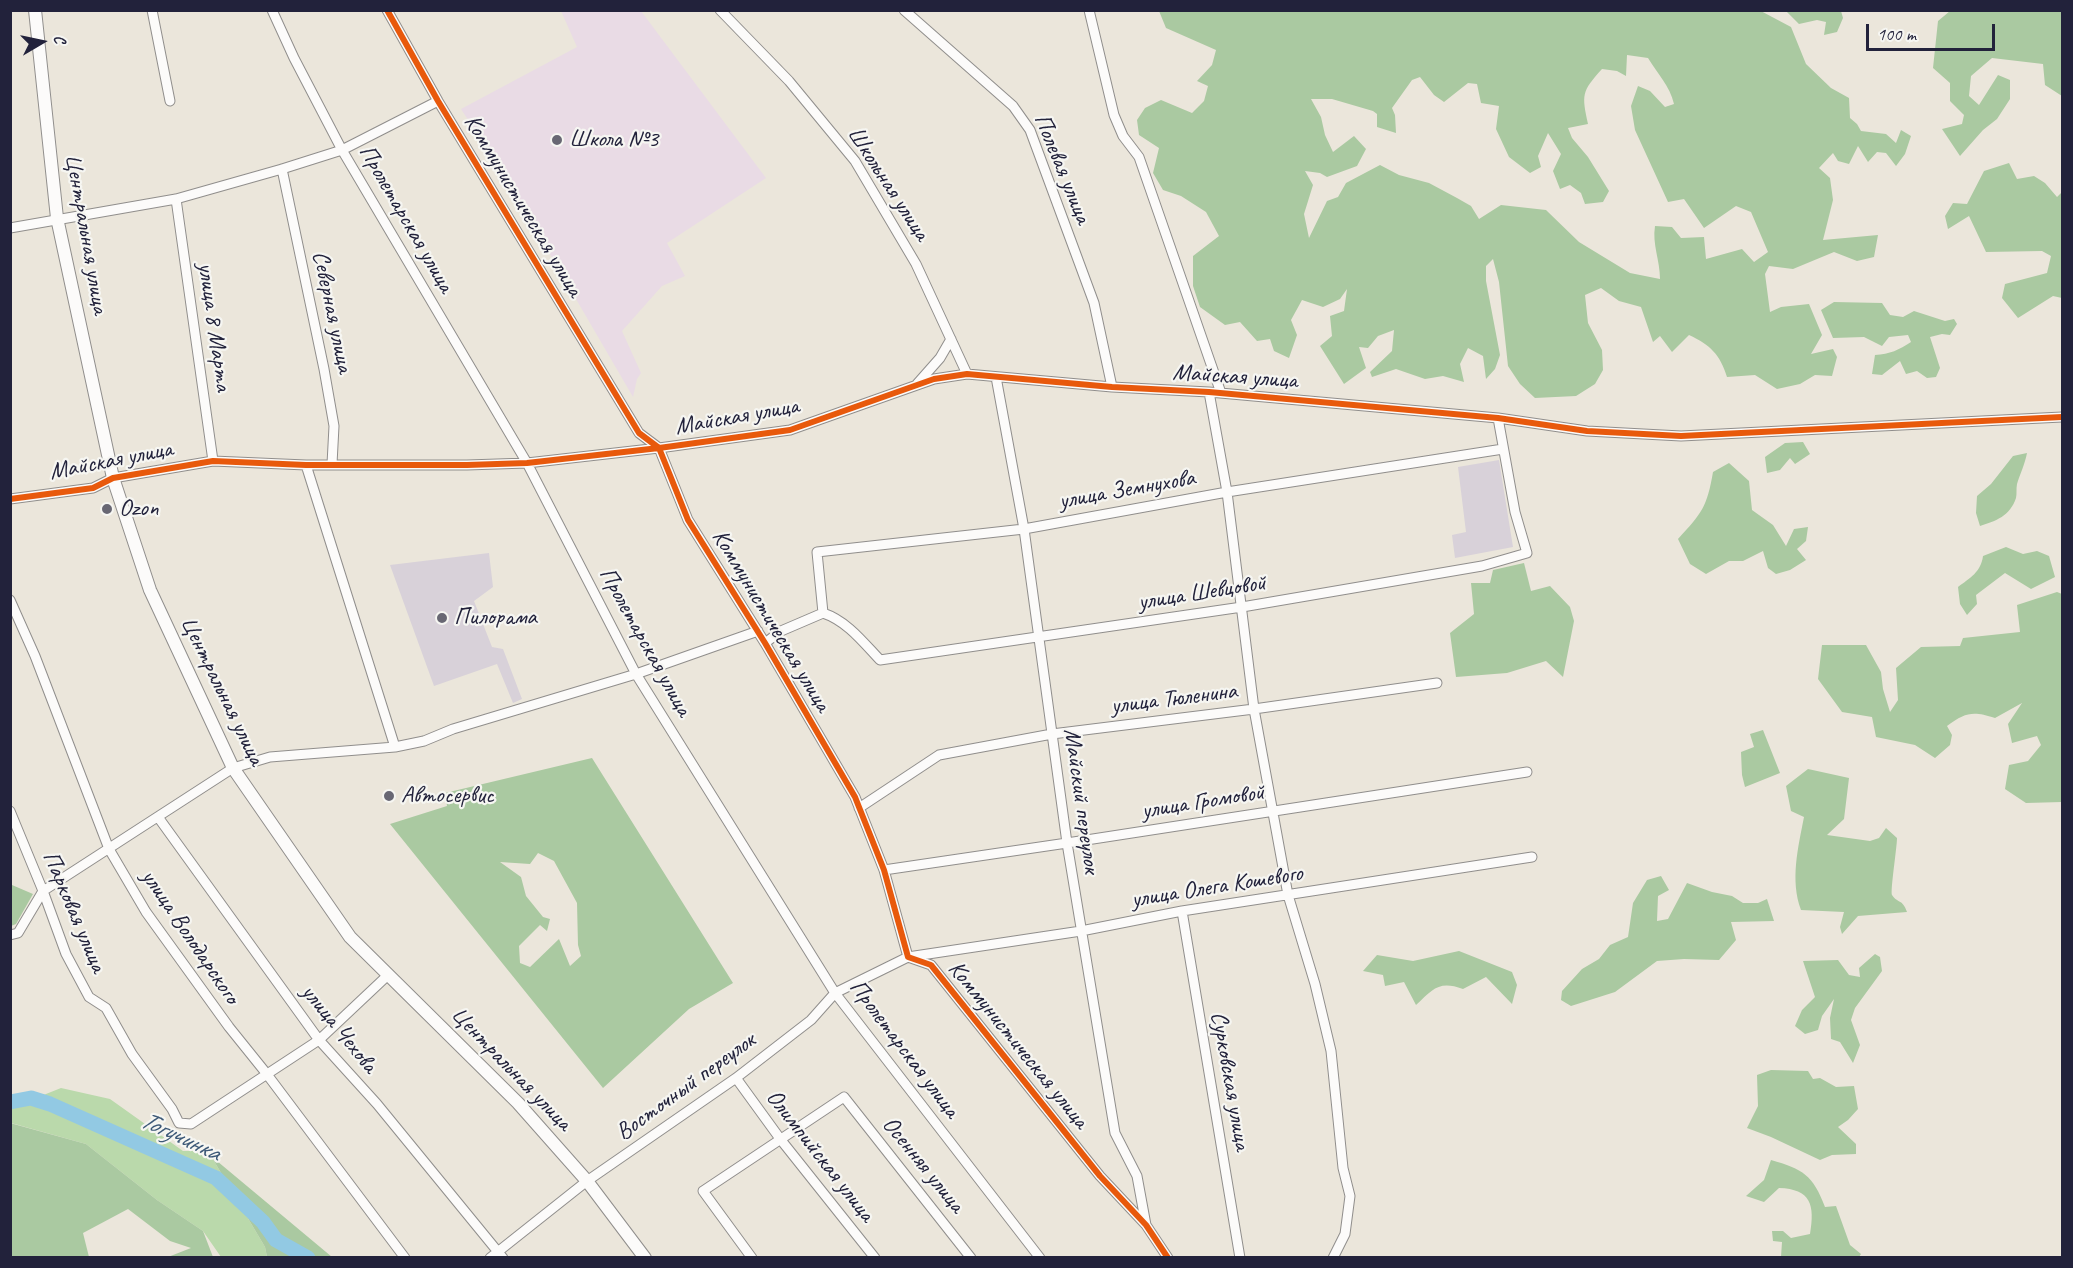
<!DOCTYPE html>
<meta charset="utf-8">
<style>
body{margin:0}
#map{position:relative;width:2073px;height:1268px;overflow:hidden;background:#ebe6db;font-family:Caveat,sans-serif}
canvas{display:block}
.frame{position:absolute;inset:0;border:12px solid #22223b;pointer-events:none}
.north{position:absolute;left:12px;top:12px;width:60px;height:60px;-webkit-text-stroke:4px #f6f6f2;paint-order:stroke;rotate:81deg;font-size:16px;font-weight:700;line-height:24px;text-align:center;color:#22223b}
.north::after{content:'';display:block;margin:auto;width:21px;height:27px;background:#22223b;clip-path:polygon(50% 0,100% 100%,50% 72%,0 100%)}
.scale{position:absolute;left:1866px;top:24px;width:129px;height:27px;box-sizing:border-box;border:3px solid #22223b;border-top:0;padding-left:8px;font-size:18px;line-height:21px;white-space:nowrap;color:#22223b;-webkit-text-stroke:4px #f6f6f2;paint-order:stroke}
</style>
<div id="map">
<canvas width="2073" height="1268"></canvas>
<div class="frame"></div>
<div class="north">С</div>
<div class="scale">100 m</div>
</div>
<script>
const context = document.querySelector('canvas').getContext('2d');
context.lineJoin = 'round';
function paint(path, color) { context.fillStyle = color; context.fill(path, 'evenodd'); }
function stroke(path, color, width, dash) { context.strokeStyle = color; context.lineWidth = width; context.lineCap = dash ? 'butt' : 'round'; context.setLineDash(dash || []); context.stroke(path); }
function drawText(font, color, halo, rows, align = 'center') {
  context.font = font + ' Caveat,sans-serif'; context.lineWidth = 4.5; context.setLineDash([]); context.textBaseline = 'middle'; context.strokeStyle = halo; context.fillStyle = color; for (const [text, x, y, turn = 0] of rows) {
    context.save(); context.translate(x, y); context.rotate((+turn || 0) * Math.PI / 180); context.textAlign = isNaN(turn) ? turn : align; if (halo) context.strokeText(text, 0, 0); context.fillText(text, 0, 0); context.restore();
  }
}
paint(new Path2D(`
 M561,11H641L766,178L667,243L685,276L662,286L622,331L641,373L637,379L633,397L505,177L461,109L577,47Z`), '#e9dbe5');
paint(new Path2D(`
 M1499,460L1513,547L1455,558L1452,535L1466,532L1458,467Z
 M489,553L493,587L474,601L492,647L503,649L522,699L513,703L497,664L434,686L390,565Z`), '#d8d1d9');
paint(new Path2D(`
 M61,1088L110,1099L183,1151H197L211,1156L265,1247L267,1257H221L203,1231L157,1200L86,1144L11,1123V1108Z`), '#bad9ab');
paint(new Path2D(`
 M1759,10L1791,27L1806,64L1831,88L1849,98L1850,118L1857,124L1861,131L1886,134L1896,143L1901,130L1911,136L1905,154L1896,166L1886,153L1877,152L1868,162L1858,146L1849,164L1838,161L1833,153L1819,168L1830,178L1833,200L1823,240L1878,235L1874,257L1857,261L1834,252L1793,269L1769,266L1765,274L1770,312L1781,307L1809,304L1822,335L1811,354L1833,349L1837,357L1832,376L1815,375L1800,384L1777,389L1755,375L1727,377C1720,354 1710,345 1689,335L1672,352L1660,336L1653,342L1641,307L1619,301L1601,288L1585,295L1588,323L1602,350L1603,370L1595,384L1576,396L1535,398L1520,384L1508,366L1499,282L1493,259L1486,266V281L1500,355L1495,369L1486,379L1483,356L1468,348L1460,364L1464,382L1443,376L1425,379L1396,369L1372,377L1370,372L1392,351L1394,330L1378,336L1368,348L1359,347L1366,368L1344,384L1320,346L1332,336L1330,316L1344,311L1347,289L1340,299L1323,307L1302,300L1291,320L1297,335L1289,358L1274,351L1270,339L1257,341L1240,322L1225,325L1200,307L1193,286V256L1219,236L1206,212L1181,196L1163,190L1153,173L1159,148L1139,135L1137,120L1145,108L1161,100L1192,113L1204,101L1208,86L1197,81L1212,65L1216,50L1166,28L1159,11ZM1627,55L1648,58C1657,73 1670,86 1674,104L1665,107L1650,91L1638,86L1631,106L1635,130L1668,202L1684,199L1704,228L1736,206L1751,212L1768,252L1754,262L1742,249L1706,259L1704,237L1681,238L1672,227L1655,226C1652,244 1660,260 1660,279L1630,273L1579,242L1546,210L1501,205L1479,219L1471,206L1457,198L1429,183L1399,175L1380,165L1346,183L1338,197L1327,201L1309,238L1304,214L1313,185L1305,171L1320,173L1327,177L1357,166L1366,149L1354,136L1333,152L1325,135L1321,117L1311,99H1332L1373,111L1377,114V127L1396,133L1395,115L1392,108L1412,80L1420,77L1434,95L1444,102L1468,83L1477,84L1481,103L1499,106L1496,129L1509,157L1530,173L1541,167L1538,156L1548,133L1561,154L1553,171L1560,189L1570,185L1581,193L1585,204L1603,202L1609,191L1588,157L1572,138L1568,128L1588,124C1582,95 1581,92 1602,69L1617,71L1626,76Z
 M1786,11H1841L1843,18L1837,32L1824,35L1826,22L1817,20L1799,24Z
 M1950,11H2062V96L2045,85L2043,64L1992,58L1971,76L1969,96L1979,105L1998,75L2010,80V99L1997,119L1983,130L1960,156L1942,129L1962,124L1964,115L1950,101V83L1933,68L1938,21Z
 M2009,163L2017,179L2034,176L2045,183L2057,197L2062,192V298L2053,296L2018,318L2002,298L2005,284L2047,273L2051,256L2042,251L1986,252L1969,216L1948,229L1945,216L1953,203L1967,204L1984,171Z
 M1834,302L1882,303L1890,315L1903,317L1914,311L1945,321L1954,319L1957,324L1950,335L1942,334L1930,337L1940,368L1936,377L1927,378L1917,371L1906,374L1900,361L1882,375L1872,374L1875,355C1890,354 1899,350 1911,342L1908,335L1889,337L1882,346L1864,337L1833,338L1821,310Z
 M1803,442L1810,454L1795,464L1790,458L1780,470L1767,473L1765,457L1785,443Z
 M2027,453C2025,464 2020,474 2017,484C2016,489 2017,494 2016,498C2010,516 1996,521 1980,526L1976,513L1977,496L1991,484L2013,456Z
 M1729,463L1749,481L1752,510L1773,525L1786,546L1794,529L1808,527L1806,541L1797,549L1806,560L1790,570L1776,574L1768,568L1763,551L1743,561H1729L1706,574L1690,564L1678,539C1702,513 1707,507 1713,472Z
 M2006,547L2023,554L2037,551L2049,556L2055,577L2031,589L2005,573L1976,595L1977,604L1967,615L1960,604L1958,587C1970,578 1981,572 1983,556Z
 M1524,563L1531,591L1550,586L1570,607L1574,621L1563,677L1546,661L1507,673L1456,677L1450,633L1474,614L1471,583H1490L1493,570Z
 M2057,592L2062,594V802L2026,803L2005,789L2009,765L2028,761L2041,745L2037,736L2012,743L2008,724L2022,703L1995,718C1973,711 1966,712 1947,726L1952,735L1950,745L1935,758L1915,745L1876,737L1872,717L1842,712L1818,679L1822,645H1866L1881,672L1883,689L1890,712L1898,700L1896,668L1921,647L1960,646L1963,638L2020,632L2017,605Z
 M1763,730L1780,773L1745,787L1742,775L1741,752L1754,747L1750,734Z
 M592,758L733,983L689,1009L603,1088L390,824L447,806L445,793ZM538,853L554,861L577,903L578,945L581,956L570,966L559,939L530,967L520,963L519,946L540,925L547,931L550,919L543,917L526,896L521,877L500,862L530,864Z
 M1808,769L1849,778L1844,819L1827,835L1870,841L1879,838L1886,828L1897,838C1897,847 1890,892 1892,895C1898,904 1902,898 1907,912L1858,916L1842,934L1840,927L1844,912L1801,910C1790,880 1798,848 1804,817L1791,811L1786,786Z
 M1661,876L1669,890L1658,896L1657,921L1668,919L1687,883L1712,892L1732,896L1743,903H1758L1767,899L1774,921L1731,922L1736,940L1719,960L1684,959L1657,961L1615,992L1571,1006L1561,1000L1562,991L1582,969L1599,959L1610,945L1628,937L1633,903L1647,880Z
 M10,882L12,885L33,894L16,924L11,926Z
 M1459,951L1512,972L1517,985L1512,1004L1486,977L1463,989C1439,980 1433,989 1416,1005L1404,982L1385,986L1383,975L1363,971L1377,955L1413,961Z
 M1875,954L1880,957L1882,971L1855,1008L1851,1020L1860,1045L1853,1063L1840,1042L1831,1039L1830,1018L1834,999L1822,1016L1818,1030L1805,1034L1795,1026L1802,1010L1815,997L1803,961L1838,960L1849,975L1860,977L1859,968Z
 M1771,1070L1808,1071L1813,1079L1820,1078L1836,1087L1854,1086L1858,1109L1848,1120L1838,1127L1856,1144V1154L1832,1155L1820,1160L1771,1137L1747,1128L1758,1106L1757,1075Z
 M10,1123L86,1144L157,1200L203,1231L213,1257H168L191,1248L170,1241L128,1209L83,1233L89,1257H11Z
 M211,1156L332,1257H267L265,1247Z
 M1771,1160C1803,1169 1813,1175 1825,1207L1836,1206L1850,1245L1861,1254L1859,1257H1781L1782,1242L1773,1241L1772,1231H1783L1791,1238L1810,1234C1815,1205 1811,1189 1779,1188L1764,1202L1746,1196L1764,1180Z`), '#aac9a1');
stroke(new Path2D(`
 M10,1102L31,1098L50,1104L216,1178L263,1222L276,1240L308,1258`), '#92c9e3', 15);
const minor = new Path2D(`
 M152,10L170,101
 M272,10L294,58L342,150L527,463L636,674L835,993L1040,1258
 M387,10L438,101L639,433L659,448L688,520L765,643L855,797L884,870L908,957L931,965L1100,1176L1146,1225L1168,1258
 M720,10L789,81L855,161L916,264L967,374
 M904,10L1013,106L1030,130L1094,303L1112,387
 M1089,10L1114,115L1123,136L1139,157L1221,393
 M282,169L324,369L334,426L332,464
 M176,199L213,461
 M10,228L176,199L282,169L342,150L438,101
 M996,377L1024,529L1067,843L1115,1133L1137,1176L1146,1225
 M917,384L940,358L951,339
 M1209,392L1227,492L1254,709L1288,895L1315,984L1331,1051L1343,1168L1350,1196L1345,1234L1333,1258
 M306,465L395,747
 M10,499L93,488L113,478L213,461L306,465H467L527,463L659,448L790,430L934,379L967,374L1112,387L1209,392L1498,418L1587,431L1681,436L2062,417
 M10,600L35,656L109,849L146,912L229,1027L266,1073L405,1258
 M823,613L817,552L1024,529L1227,492L1503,449
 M765,643L781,631L823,613C847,621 863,642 880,660L1242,607L1482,566L1527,553L1515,512L1498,418
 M859,808L939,755L1052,734L1254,709L1437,683
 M10,811L43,891L66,954L89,997L106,1008L132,1054L172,1109L179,1123L191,1124L319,1040L388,975
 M158,817L319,1040L377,1104L503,1258
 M884,870L1067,843L1527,772
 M1182,911L1240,1258
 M10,935L18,933L43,891L233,768L270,757L395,747L424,741L453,729L636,674L758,631
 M736,1078L781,1140L875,1258
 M490,1258L587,1181L736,1078L811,1020L835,993L908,957L1081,931L1182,911L1532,857
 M752,1258L703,1191L844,1097L971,1258`);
const secondary = new Path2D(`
 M35,10L57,218L113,478L150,590L233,768L350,937L518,1103L587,1181L645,1258`);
stroke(minor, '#908e8c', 11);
stroke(secondary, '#908e8c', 14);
stroke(minor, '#fcfbfa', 9);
stroke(secondary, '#fcfbfa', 12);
stroke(new Path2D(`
 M387,10L438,101L639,433L659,448L688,520L765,643L855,797L884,870L908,957L931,965L1100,1176L1146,1225L1168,1258
 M10,499L93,488L113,478L213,461L306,465H467L527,463L659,448L790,430L934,379L967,374L1112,387L1209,392L1498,418L1587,431L1681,436L2062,417`), '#e8590c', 6);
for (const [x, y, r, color] of [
 [557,140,6,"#686773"],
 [107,509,6,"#686773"],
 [442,618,6,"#686773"],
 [389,796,6,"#686773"]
]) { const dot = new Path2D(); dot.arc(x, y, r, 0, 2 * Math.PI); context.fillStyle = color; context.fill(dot); stroke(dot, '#f6f6f2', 2); }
drawText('24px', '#22223b', '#f6f6f2', [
 ["Школа №3",569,140],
 ["Ozon",119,509],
 ["Пилорама",454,618],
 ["Автосервис",401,796]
], 'left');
drawText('24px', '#22223b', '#f6f6f2', [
 ["Полевая улица",1062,169,68],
 ["Школьная улица",888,184,57],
 ["Коммунистическая улица",523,206,59],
 ["Пролетарская улица",406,219,60],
 ["Центральная улица",86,234,80],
 ["Северная улица",332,312,78],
 ["улица 8 Марта",214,327,82],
 ["Майская улица",1235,377,4],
 ["Майская улица",737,417,-10],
 ["Майская улица",111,461,-11],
 ["улица Земнухова",1127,490,-10],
 ["улица Шевцовой",1202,593,-9],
 ["Коммунистическая улица",771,621,59],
 ["Пролетарская улица",645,642,61],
 ["Центральная улица",222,691,64],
 ["улица Тюленина",1174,699,-7],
 ["Майский переулок",1081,801,82],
 ["улица Громовой",1203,802,-9],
 ["улица Олега Кошевого",1217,887,-9],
 ["Парковая улица",74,912,67],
 ["улица Володарского",190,937,56],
 ["улица Чехова",339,1029,51],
 ["Коммунистическая улица",1018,1045,51],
 ["Пролетарская улица",904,1049,53],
 ["Центральная улица",511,1069,46],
 ["Сурковская улица",1230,1081,80],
 ["Восточный переулок",686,1087,-36],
 ["Олимпийская улица",820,1156,52],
 ["Осенняя улица",923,1165,51]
]);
drawText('italic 26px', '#3c5877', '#f6f6f2', [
 ["Тогучинка",180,1137,25]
]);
</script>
